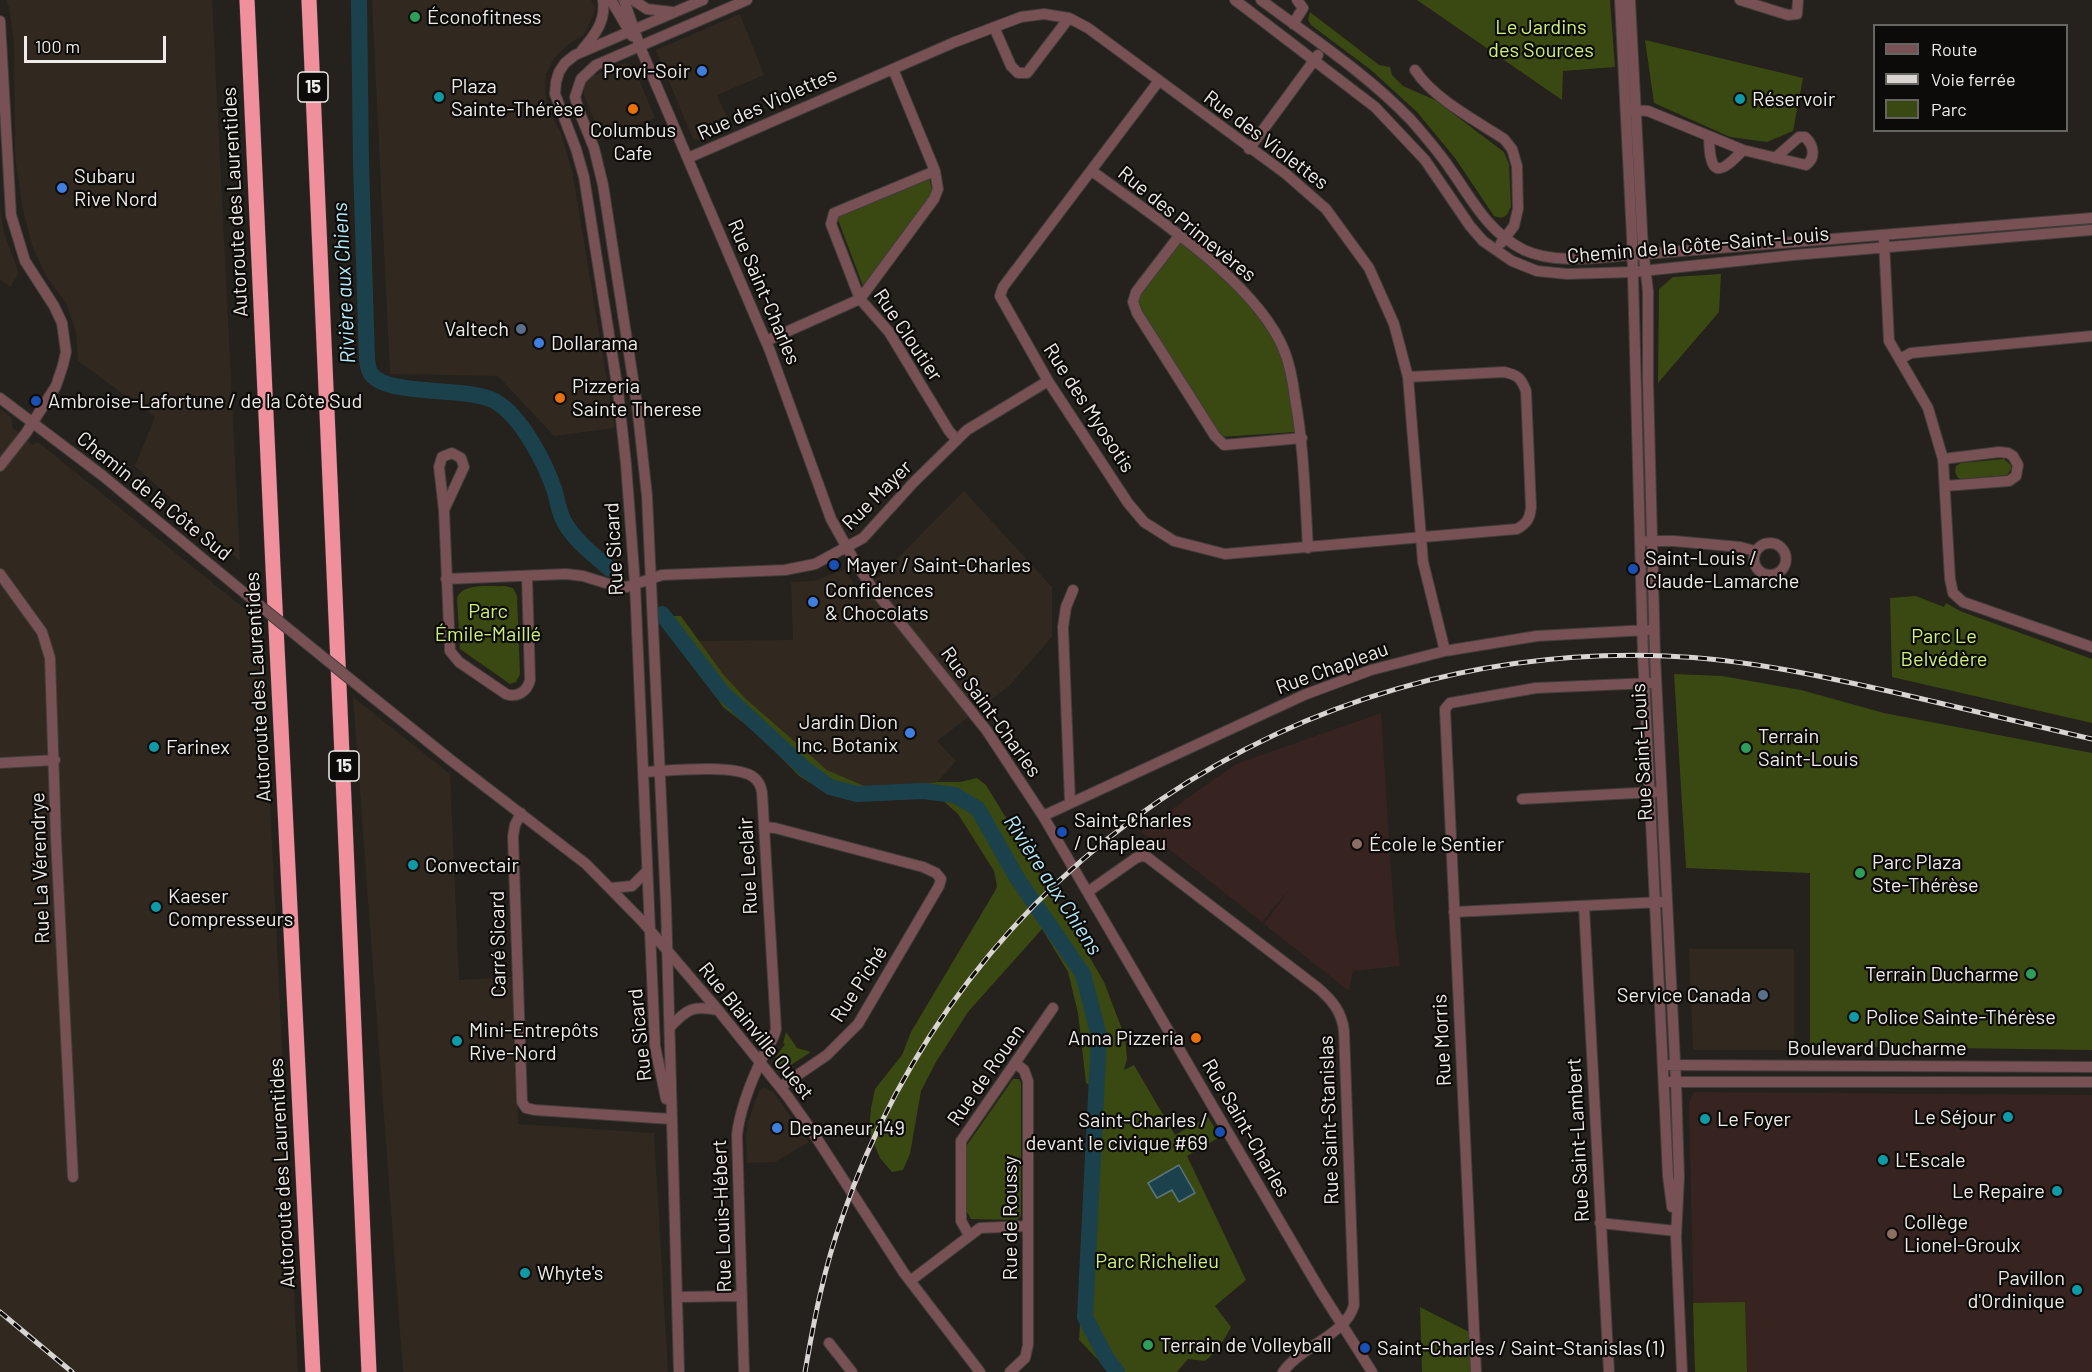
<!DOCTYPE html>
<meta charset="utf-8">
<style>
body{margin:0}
#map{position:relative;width:2092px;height:1372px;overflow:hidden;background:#25211d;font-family:Barlow,sans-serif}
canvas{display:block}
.legend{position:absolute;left:1873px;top:24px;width:195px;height:108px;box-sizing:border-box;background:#0d0b09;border:2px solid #676562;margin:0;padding:8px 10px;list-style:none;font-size:18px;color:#eeebe8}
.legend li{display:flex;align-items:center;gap:12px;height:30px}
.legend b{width:30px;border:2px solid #676562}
.scale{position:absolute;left:24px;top:36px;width:142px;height:27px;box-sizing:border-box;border:3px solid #eeebe8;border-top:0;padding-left:8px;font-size:18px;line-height:21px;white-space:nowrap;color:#eeebe8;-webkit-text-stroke:4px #0d0b09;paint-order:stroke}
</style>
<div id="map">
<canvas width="2092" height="1372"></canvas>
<ul class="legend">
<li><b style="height:8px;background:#785155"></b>Route</li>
<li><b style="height:8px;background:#d8d4d1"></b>Voie ferrée</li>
<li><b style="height:16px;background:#3a4811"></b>Parc</li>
</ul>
<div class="scale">100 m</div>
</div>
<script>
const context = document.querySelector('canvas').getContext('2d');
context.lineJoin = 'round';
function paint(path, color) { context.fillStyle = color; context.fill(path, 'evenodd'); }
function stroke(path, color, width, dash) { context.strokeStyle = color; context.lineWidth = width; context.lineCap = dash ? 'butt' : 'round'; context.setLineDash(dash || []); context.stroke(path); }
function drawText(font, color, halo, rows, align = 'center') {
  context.font = font + ' Barlow,sans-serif'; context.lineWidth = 4.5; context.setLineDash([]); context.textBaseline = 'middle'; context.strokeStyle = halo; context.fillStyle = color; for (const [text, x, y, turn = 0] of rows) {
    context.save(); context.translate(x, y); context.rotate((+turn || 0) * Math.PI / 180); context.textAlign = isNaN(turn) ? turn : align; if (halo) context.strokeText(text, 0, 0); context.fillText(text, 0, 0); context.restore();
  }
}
paint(new Path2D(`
 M6,0H212L240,561L135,466L155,417L78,361L76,332L66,303L46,276L32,245L23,210L15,157L14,42L9,8Z
 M372,0H591L596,9L584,35L570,43L554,58L546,74L545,92L548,109L561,133L572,170L615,428L554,436L498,376L390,374Z
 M740,14L764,75L717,95L731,126L699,140L693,139L656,50Z
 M625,63L634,68L655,118L602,139L584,95V84L590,77Z
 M0,208L4,233L19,273L10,287L0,279Z
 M0,409L12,418V427L33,445L38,442L261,622L298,1372H0Z
 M964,491L1052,587V637L1009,686L937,741L956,761L937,782L884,790L867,787L827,770L811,757L746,699L723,674L699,641L793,640L791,582L814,581L845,569L858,591L880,576Z
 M353,697L450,774L459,980L513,977L518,1124L654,1133L668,1372H403Z
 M1689,949H1794V1050H1693Z
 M764,1087L773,1092L809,1142L775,1162L747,1163L746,1135L748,1122L759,1091Z`), '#31291f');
paint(new Path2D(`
 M1381,713L1394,916L1400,966L1353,971L1349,991L1264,924L1291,887L1262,922L1170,850L1140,832L1236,764Z
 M1694,1092L2092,1095V1372H1695L1689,1102Z`), '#372420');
paint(new Path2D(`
 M1417,0H1610L1615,67L1563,71L1562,100Z
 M1310,12L1379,65L1390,67L1392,75L1403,86L1435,100L1504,152L1509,164L1511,208H1510L1507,215L1501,218L1494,216L1455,158L1417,112L1371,70L1311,25L1308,20Z
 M1645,40L1803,78L1793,131L1767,142L1730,137L1654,103Z
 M929,178L933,193L863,286L837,217Z
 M1179,240L1226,275L1283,348L1296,432L1220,437L1135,303Z
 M1721,274L1719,312L1658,383L1659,289L1673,277Z
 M2004,459L2011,465V469L2007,475L1962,479L1958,478L1955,472L1956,466L1961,463Z
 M505,586L513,588L517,596L520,674L516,682L510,684L460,649L457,598C463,582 491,587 505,586Z
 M1916,596L1944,607L1946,603L1960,611L2092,659V723L1892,677L1890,598Z
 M674,616H681L723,674L746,699L827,770L867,787L884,790L937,782H960L977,778L986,785L1061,908L1104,982L1125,1037L1127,1059L1124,1070L1134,1065L1175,1135L1208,1117L1220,1137L1187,1156L1246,1280L1215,1306L1231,1327C1224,1340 1217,1352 1205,1361L1188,1359L1177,1372H1110L1079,1340L1094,1088L1086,1083L1078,1013L1068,972L1042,929L968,1012L936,1062L921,1091L910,1154L903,1170L892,1172L880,1158L869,1132L871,1108L875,1089L902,1055L911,1032L995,891L997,886L994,871L958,814L942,800L922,797L872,800L837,794L815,786L799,776L758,734L723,707L673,633L669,624Z
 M1674,674L1722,676L1801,690L1884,713L2092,753V1050L1810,1046V873L1686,868Z
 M786,1032L797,1048L811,1052L780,1072L776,1069L778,1067L776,1065H773V1061L785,1044L783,1043Z
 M1013,1079H1019L1021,1083V1216L1017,1220L971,1219L967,1212V1145Z
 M1745,1302L1747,1372H1695L1693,1303Z
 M1420,1307L1475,1335L1477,1372H1422Z`), '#3a4811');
const water = new Path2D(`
 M1179,1165L1195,1193L1179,1202L1172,1190L1157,1198L1148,1183Z`);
paint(water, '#1b424c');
stroke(water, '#5a757b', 1.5);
stroke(new Path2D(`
 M359,0L361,164L367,360C368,365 368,370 371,374C388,397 466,386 495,401C522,417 546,464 555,492C558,502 559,514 565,523C575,541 595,556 610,569
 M662,614L722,692L805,769L830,787L857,794L923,791L955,795L978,809L1017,878L1083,974L1099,1036L1085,1317L1107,1359L1117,1372`), '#1b424c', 16);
const minor = new Path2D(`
 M611,0L632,36
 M624,0L640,47L770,351L831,519L855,562L871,586L987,731L1043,816L1320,1290L1372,1372
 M633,0L647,9L672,12
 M1235,0L1375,107L1425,160L1470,226L1483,241L1512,261L1537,271L1567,274L1633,272L1794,255L2092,230
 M1261,0C1312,38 1367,74 1411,120C1425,136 1439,152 1451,170C1473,201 1488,232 1524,250C1557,265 1598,257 1633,255L2092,218
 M1620,0L1632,237L1643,656L1664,1091L1668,1176L1672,1207
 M1630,0L1643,249L1648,291V381L1655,656L1676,1082L1679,1177L1676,1237L1682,1372
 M1740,0L1788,15L1797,14L1798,0
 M0,21L11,215L25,261L54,306L62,323L66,352L63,365L56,386L26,433L0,466
 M1293,24L1303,8L1297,0
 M994,27L1011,66L1018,73H1027L1069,18
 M582,50C595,35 606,21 603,0
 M1415,70C1434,99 1475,120 1504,139L1512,149L1517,166L1518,209L1514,226L1501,243
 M1158,82L1003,287L1000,296L1048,381L1128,503L1144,522L1174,541L1225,554L1517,529C1527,523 1530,519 1531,507L1526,391C1521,378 1518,375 1504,372L1408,377
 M1630,110L1648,111L1743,150L1806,165C1816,158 1814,145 1805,137H1799L1775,158
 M1709,138C1710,175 1718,177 1743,150
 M1249,149L1318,55
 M688,158L955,42L1021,17L1044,14L1069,18L1088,28L1286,174L1326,209L1369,268L1394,324L1408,377L1423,562L1445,651
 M935,171L834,213L831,224L860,299L889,332L949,431L957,440
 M1092,171C1151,215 1256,281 1284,350C1290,365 1293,382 1295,398C1304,448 1305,498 1308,548
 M1179,236L1136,292L1133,302L1137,313L1215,436L1224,445L1302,438
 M1884,241L1889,341L1928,408L1943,459L1950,579L1953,593L1963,602L2092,647
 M766,341L860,299L934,199L938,189L935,171L893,69
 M1900,359L1911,353L2092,336
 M0,398L103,476L259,605
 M452,453L461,458L464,467L444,510L439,467L442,457Z
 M1943,459L1999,452L2008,453L2013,456L2018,465L2016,476L2009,481L1945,486
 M444,510L450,651L459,662L506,694C517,698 527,692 530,680L527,576
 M1647,541H1674L1740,547L1755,551
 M1754 559a16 16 0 1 1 32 0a16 16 0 1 1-32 0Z
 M0,574L42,632L50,658L56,839L73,1177
 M446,579L566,574L583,576L612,585L627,587L662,575L785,570L815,564L863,538L913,483L967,430L1048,381
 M355,683L452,761L586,864L642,921L718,1010L788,1097L812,1131L904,1273L980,1372
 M0,763L55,760
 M643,772C669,771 730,764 752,776C758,780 761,786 762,792L776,1029C774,1040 768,1045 764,1054C752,1079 740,1108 737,1135L744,1372
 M1522,799L1655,792
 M1070,802L1063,627L1066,607L1073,590
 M521,813L515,825L513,836L522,1102L526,1108L535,1110L671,1119
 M1043,816L1304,695L1371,670L1445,651L1537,636L1647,630
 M764,827L775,828L923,867L936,873L941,879L939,886L858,1024L827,1055L780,1087
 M611,888L632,886L647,871
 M1089,891L1136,858L1142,856L1147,857L1318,988C1332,1000 1342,1012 1344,1031L1354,1305C1347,1334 1300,1347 1283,1372
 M1584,906L1609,1372
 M1454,912L1661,902
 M670,1027C687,1009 693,1005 718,1010
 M1669,1065L2092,1067
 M1669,1082H2092
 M666,1099L655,1046L635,584L626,464L618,391L584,177L576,149L555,94L556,82L559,72L565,63L575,55L703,0
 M1600,1223L1676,1231
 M969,1235L961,1221V1141L1053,1008
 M910,1281L980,1228L1028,1226
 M677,1297L742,1296
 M829,1343L852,1372
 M679,1372L666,906L647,496L637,405L603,185L594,148L579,111L575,97L581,79L596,65L747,0
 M1010,1372L1025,1358L1028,1345V1081L1024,1070L1015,1063
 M1476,1372L1445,709L1450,703L1536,688L1650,683`);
const highway = new Path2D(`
 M247,0L273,567L313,1372
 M309,0L369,1372`);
stroke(minor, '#413d39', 12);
stroke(highway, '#413d39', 16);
stroke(minor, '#785155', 10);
stroke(highway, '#f0909c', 15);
const rail = new Path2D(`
 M0,1312L72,1372
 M805,1372C814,1320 824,1268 842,1218C962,866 1297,642 1666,656C1745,659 1821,676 1897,693C1962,708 2027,724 2092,739`);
stroke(rail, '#d8d4d1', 5);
stroke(rail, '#0d0b09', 3, [9]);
const minorBridge = new Path2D(`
 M259,605L355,683`);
stroke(minorBridge, '#413d39', 12, []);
stroke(minorBridge, '#785155', 10);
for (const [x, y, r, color] of [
 [415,17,6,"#2e9e5b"],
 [702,71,6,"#3f7fe0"],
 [439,97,6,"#0f9aa8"],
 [1740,99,6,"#0f9aa8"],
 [633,109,6,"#e8710a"],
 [62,188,6,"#3f7fe0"],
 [521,329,6,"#5c6f8a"],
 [539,343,6,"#3f7fe0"],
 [560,398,6,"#e8710a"],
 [36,401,6,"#1a4fb4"],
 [834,565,6,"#1a4fb4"],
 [1633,569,6,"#1a4fb4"],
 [813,602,6,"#3f7fe0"],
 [910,733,6,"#3f7fe0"],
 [154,747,6,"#0f9aa8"],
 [1746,748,6,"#2e9e5b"],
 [1062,832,6,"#1a4fb4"],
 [1357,844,6,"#8d6e63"],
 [413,865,6,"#0f9aa8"],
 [1860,873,6,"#2e9e5b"],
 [156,907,6,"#0f9aa8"],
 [2031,974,6,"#2e9e5b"],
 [1763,995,6,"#5c6f8a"],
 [1854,1017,6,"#0f9aa8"],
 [1196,1038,6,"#e8710a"],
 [457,1041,6,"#0f9aa8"],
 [2008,1117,6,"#0f9aa8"],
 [1705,1119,6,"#0f9aa8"],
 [777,1128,6,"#3f7fe0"],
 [1220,1132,6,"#1a4fb4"],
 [1883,1160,6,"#0f9aa8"],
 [2057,1191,6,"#0f9aa8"],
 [1892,1234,6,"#8d6e63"],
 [525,1273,6,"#0f9aa8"],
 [2077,1290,6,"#0f9aa8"],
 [1148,1345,6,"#2e9e5b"],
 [1365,1348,6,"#1a4fb4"]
]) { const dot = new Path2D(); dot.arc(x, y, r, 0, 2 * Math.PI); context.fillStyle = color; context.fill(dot); stroke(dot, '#0d0b09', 2); }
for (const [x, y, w] of [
 [313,87,30],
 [344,766,30]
]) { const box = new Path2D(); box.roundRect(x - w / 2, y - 15, w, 30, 4.5); context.fillStyle = '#0d0b09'; context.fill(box); stroke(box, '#eeebe8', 1.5); }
drawText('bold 18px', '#eeebe8', null, [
 ["15",313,87],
 ["15",344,766]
]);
drawText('20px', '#eeebe8', '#0d0b09', [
 ["Éconofitness",427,17],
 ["Provi-Soir",690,71,"right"],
 ["Plaza",451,86],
 ["Sainte-Thérèse",451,109],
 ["Réservoir",1752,99],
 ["Columbus",633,130,"center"],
 ["Cafe",633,153,"center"],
 ["Subaru",74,176],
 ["Rive Nord",74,199],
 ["Valtech",509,329,"right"],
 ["Dollarama",551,343],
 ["Pizzeria",572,386],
 ["Sainte Therese",572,409],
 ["Ambroise-Lafortune / de la Côte Sud",48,401],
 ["Saint-Louis /",1645,558],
 ["Claude-Lamarche",1645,581],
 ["Mayer / Saint-Charles",846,565],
 ["Confidences",825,590],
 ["& Chocolats",825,613],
 ["Jardin Dion",898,722,"right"],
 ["Inc. Botanix",898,745,"right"],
 ["Terrain",1758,736],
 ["Saint-Louis",1758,759],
 ["Farinex",166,747],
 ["Saint-Charles",1074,820],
 ["/ Chapleau",1074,843],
 ["École le Sentier",1369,844],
 ["Parc Plaza",1872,862],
 ["Ste-Thérèse",1872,885],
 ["Convectair",425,865],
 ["Kaeser",168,896],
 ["Compresseurs",168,919],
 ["Terrain Ducharme",2019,974,"right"],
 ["Service Canada",1751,995,"right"],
 ["Police Sainte-Thérèse",1866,1017],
 ["Mini-Entrepôts",469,1030],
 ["Rive-Nord",469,1053],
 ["Anna Pizzeria",1184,1038,"right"],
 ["Le Séjour",1996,1117,"right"],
 ["Le Foyer",1717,1119],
 ["Saint-Charles /",1208,1120,"right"],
 ["devant le civique #69",1208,1143,"right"],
 ["Depaneur 149",789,1128],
 ["L'Escale",1895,1160],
 ["Le Repaire",2045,1191,"right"],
 ["Collège",1904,1222],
 ["Lionel-Groulx",1904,1245],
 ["Whyte's",537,1273],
 ["Pavillon",2065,1278,"right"],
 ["d'Ordinique",2065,1301,"right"],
 ["Terrain de Volleyball",1160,1345],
 ["Saint-Charles / Saint-Stanislas (1)",1377,1348]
], 'left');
drawText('20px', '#cef07c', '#0d0b09', [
 ["Le Jardins",1541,27],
 ["des Sources",1541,50],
 ["Parc",488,611],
 ["Émile-Maillé",488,634],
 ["Parc Le",1944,636],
 ["Belvédère",1944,659],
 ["Parc Richelieu",1157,1261]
]);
drawText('20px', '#eeebe8', '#0d0b09', [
 ["Rue des Violettes",767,104,-24],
 ["Rue des Violettes",1266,140,37],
 ["Autoroute des Laurentides",235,202,-93],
 ["Rue des Primevères",1187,224,39],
 ["Chemin de la Côte-Saint-Louis",1698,245,-5],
 ["Rue Saint-Charles",764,292,67],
 ["Rue Cloutier",908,335,56],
 ["Rue des Myosotis",1089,408,57],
 ["Rue Mayer",877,495,-45],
 ["Chemin de la Côte Sud",154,496,39],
 ["Rue Sicard",614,549,-93],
 ["Rue Chapleau",1332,668,-20],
 ["Autoroute des Laurentides",258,687,-93],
 ["Rue Saint-Charles",991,712,54],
 ["Rue Saint-Louis",1642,752,-93],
 ["Rue Leclair",748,866,-93],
 ["Rue La Vérendrye",40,868,-92],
 ["Carré Sicard",498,944,-91],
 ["Rue Piché",859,984,-57],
 ["Rue Blainville Ouest",756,1031,51],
 ["Rue Sicard",640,1035,-96],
 ["Rue Morris",1442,1040,-93],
 ["Boulevard Ducharme",1877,1048],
 ["Rue de Rouen",986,1075,-55],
 ["Rue Saint-Stanislas",1329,1120,-92],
 ["Rue Saint-Charles",1246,1128,60],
 ["Rue Saint-Lambert",1578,1140,-93],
 ["Autoroute des Laurentides",282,1173,-93],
 ["Rue Louis-Hébert",722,1216,-92],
 ["Rue de Roussy",1010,1218,-90]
]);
drawText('italic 21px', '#b4eafa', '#0d0b09', [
 ["Rivière aux Chiens",344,283,-93],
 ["Rivière aux Chiens",1053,885,57]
]);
</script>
